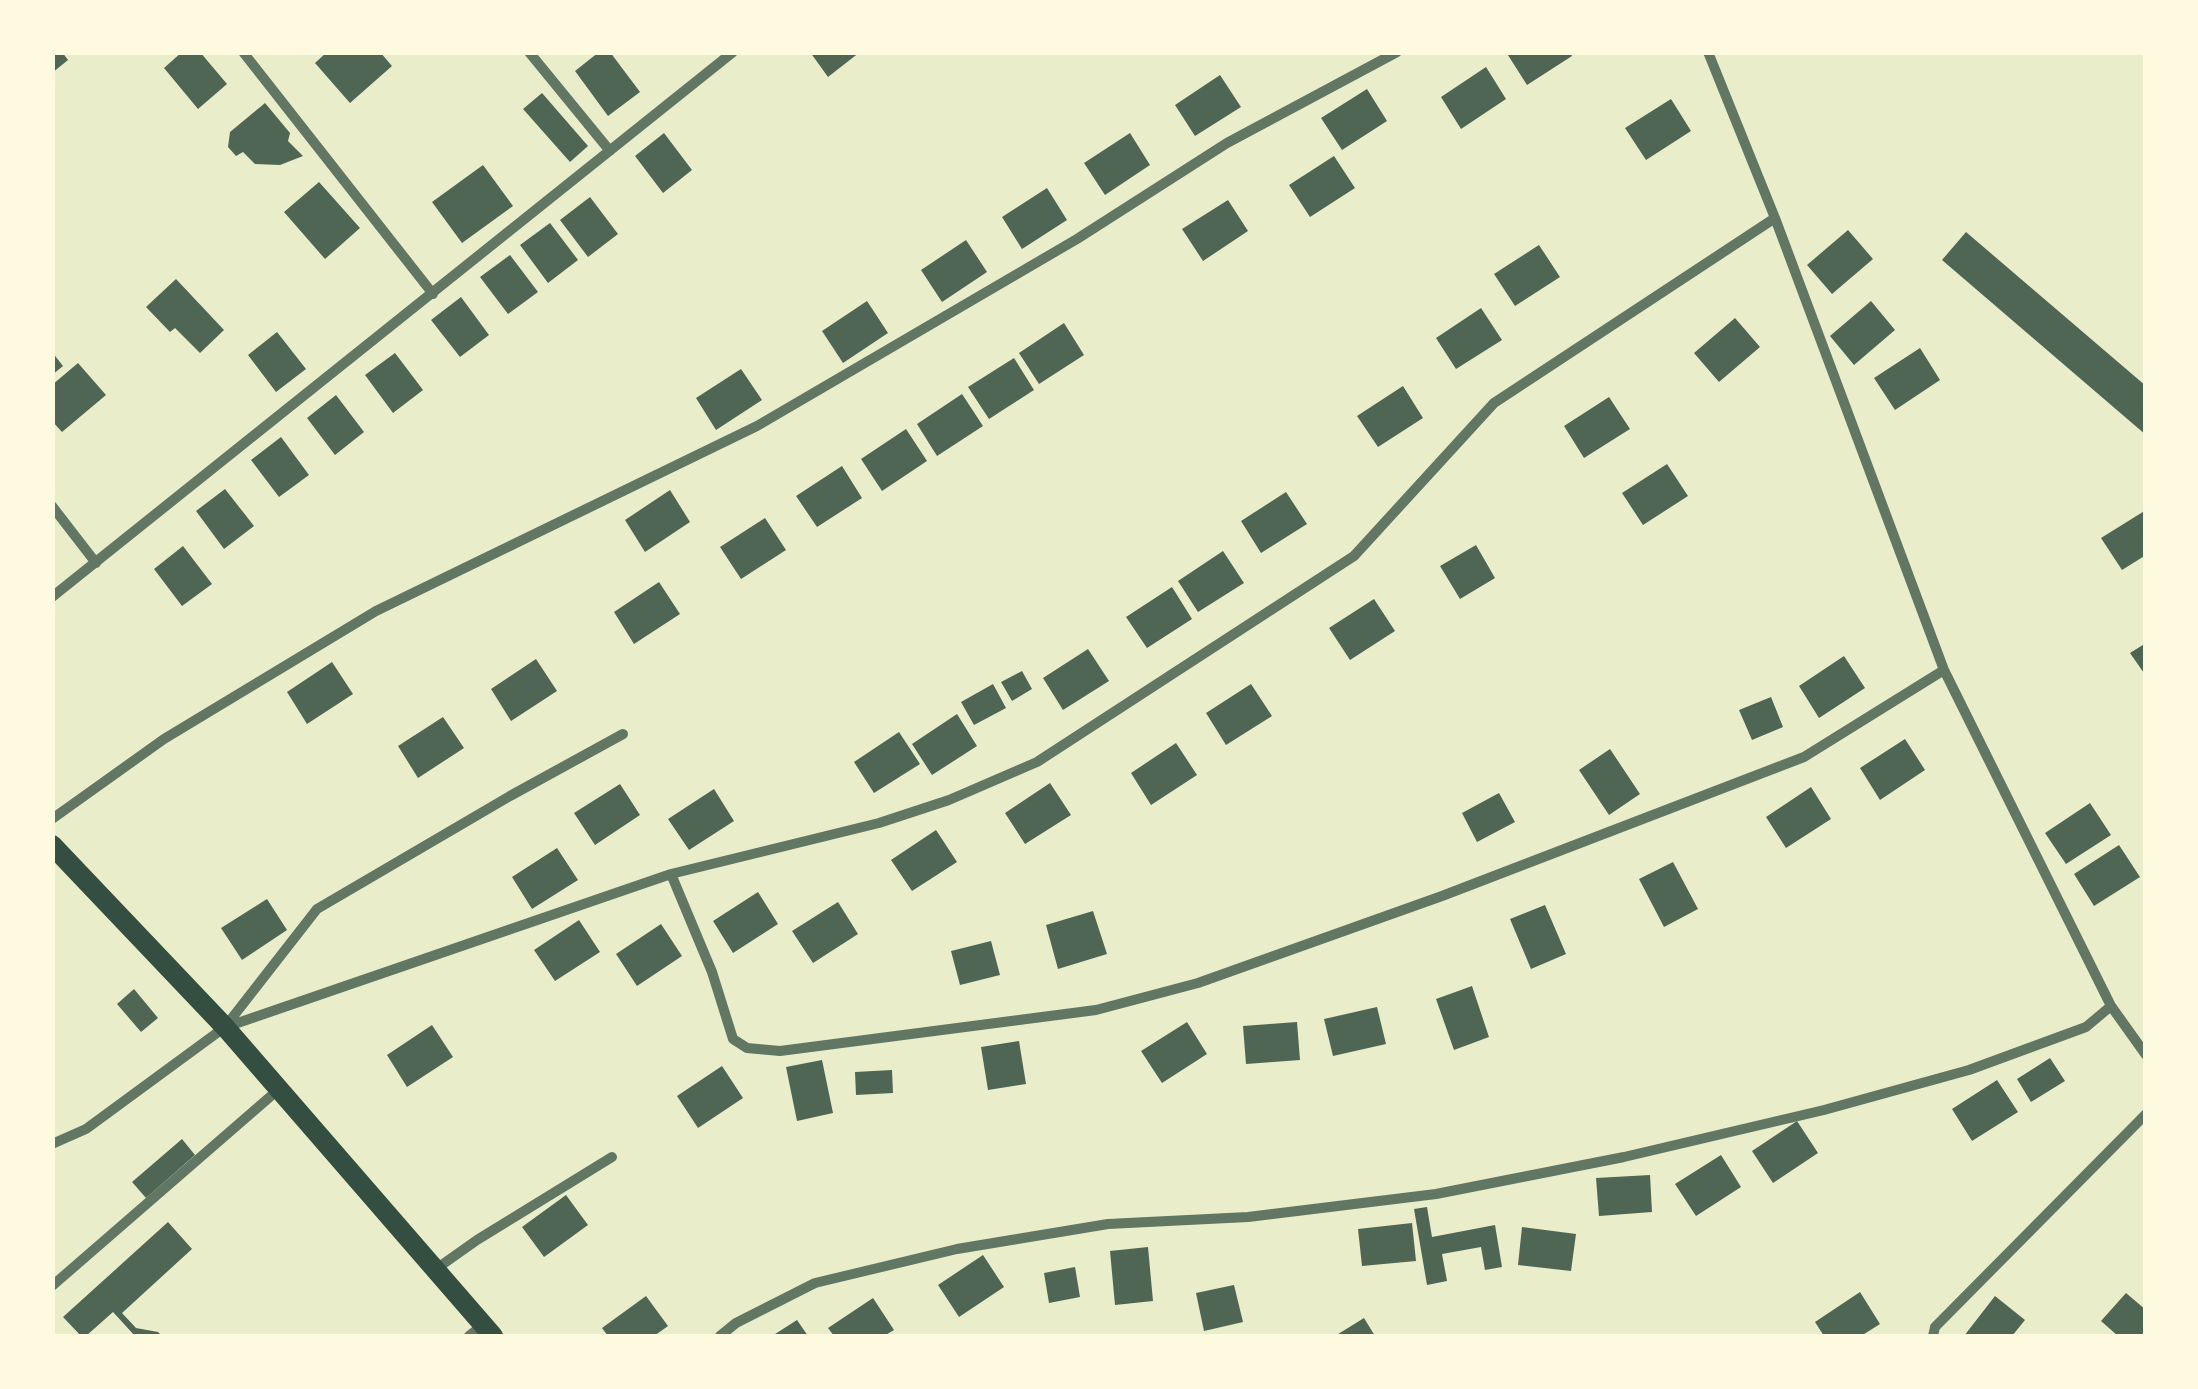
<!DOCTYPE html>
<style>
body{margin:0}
#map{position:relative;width:2198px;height:1389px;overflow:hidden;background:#e9edc9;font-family:Lato,sans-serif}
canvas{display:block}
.frame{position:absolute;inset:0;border:55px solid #fefae0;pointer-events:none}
</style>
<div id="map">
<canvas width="2198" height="1389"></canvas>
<div class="frame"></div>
</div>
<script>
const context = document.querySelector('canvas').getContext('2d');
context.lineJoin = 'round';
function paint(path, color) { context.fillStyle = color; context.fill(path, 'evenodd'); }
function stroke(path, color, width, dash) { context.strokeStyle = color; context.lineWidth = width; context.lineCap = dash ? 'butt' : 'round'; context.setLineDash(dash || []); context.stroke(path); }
paint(new Path2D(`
 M52,52H62L68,60L52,73Z
 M182,52H200L227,84L198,109L164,68Z
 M327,52H380L392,66L350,103L315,63Z
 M599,52H610L640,92L608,116L575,71Z
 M810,52H860L828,77Z
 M1506,52H1570L1572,56L1527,85Z
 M1486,67L1506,99L1461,129L1441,97Z
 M1220,75L1241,107L1195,136L1175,105Z
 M1367,89L1387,121L1342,150L1321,118Z
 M542,93L588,146L570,162L523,109Z
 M1671,99L1691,131L1646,160L1625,128Z
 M265,103L290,133L288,141L303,156L280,165L255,164L243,152L236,156L228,147L230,132Z
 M664,133L692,170L663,193L635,156Z
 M1130,133L1150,165L1105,195L1084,163Z
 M1334,156L1355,188L1310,217L1289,185Z
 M483,165L513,206L462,243L432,202Z
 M319,182L360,228L325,259L284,212Z
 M1047,188L1067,220L1022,249L1002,217Z
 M590,197L618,234L588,257L560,220Z
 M1228,200L1248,231L1203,261L1182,229Z
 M550,223L578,260L548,283L520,245Z
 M1848,230L1873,259L1832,294L1807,265Z
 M1966,232L2146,386V435L1942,260Z
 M966,240L987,272L942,302L921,270Z
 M1539,245L1560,277L1515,306L1494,274Z
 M510,255L538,292L508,314L480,277Z
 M176,279L224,330L200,353L175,328L170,332L146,307Z
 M461,297L489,335L460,357L431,320Z
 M867,301L888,333L843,363L822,331Z
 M1871,301L1895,330L1854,365L1830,336Z
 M1481,308L1502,340L1456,369L1436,338Z
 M1735,318L1760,347L1719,382L1694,353Z
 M1064,323L1084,355L1039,384L1019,353Z
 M277,332L306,369L276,392L248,355Z
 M1920,348L1940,380L1895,410L1874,378Z
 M52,352L63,366L52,375Z
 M395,353L423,390L393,413L365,375Z
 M1014,358L1034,390L989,419L968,387Z
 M78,363L106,395L62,432L52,421V385Z
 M741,369L762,400L716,430L696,398Z
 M1403,386L1423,418L1378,447L1357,416Z
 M962,394L983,426L937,456L917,424Z
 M336,395L364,432L335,455L307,418Z
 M1609,397L1630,429L1584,458L1564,426Z
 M906,429L927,461L882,491L861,459Z
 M281,437L309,475L279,497L251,460Z
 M1667,464L1688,496L1643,525L1622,493Z
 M842,466L862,498L817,527L796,496Z
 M225,489L254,526L224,549L196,511Z
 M670,490L690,522L645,552L625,520Z
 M1286,492L1307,524L1261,553L1241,521Z
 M2146,510V555L2122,570L2101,538Z
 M765,518L786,550L741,579L720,547Z
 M1476,545L1495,578L1460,599L1440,566Z
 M183,546L212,584L182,606L154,569Z
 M1223,551L1244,583L1198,612L1178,581Z
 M659,582L680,614L634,644L614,612Z
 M1172,587L1192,619L1147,648L1126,617Z
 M1374,599L1395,631L1350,660L1329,628Z
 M2146,643V676L2130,653Z
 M1088,649L1109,681L1063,710L1043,678Z
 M1844,656L1865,688L1819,718L1799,686Z
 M536,659L557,691L511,721L491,689Z
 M332,662L353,694L307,724L287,692Z
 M1022,671L1032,689L1012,701L1001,682Z
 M993,684L1006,708L974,725L961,702Z
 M1251,684L1272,716L1226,745L1206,713Z
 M1771,697L1783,727L1752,740L1739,710Z
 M957,714L977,746L932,775L912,744Z
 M443,717L464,748L418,778L398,746Z
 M899,732L920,764L874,793L854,762Z
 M1905,739L1925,770L1880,800L1860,768Z
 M1176,743L1197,775L1151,805L1131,773Z
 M1610,749L1640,794L1609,815L1579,770Z
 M1050,783L1071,815L1025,844L1005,813Z
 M620,784L640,815L595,845L574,813Z
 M1811,787L1831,819L1786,848L1766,817Z
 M714,789L734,821L689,850L668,819Z
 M1499,793L1515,822L1477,842L1462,813Z
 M2090,803L2111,835L2066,864L2045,833Z
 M936,830L957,862L912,891L891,860Z
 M2119,845L2140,877L2094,906L2074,874Z
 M557,848L578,880L532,909L512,877Z
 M1673,862L1698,909L1664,927L1639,879Z
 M758,892L778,924L733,953L713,921Z
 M267,899L287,930L242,960L221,928Z
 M838,902L858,934L813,963L792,931Z
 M1545,905L1566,954L1531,969L1510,919Z
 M1093,911L1107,954L1058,969L1046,925Z
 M579,920L600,952L555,981L534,950Z
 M661,924L682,956L637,986L616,954Z
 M991,941L1000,975L960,985L951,951Z
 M1472,986L1489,1037L1454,1050L1436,999Z
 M134,989L158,1018L141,1032L117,1004Z
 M1377,1007L1386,1044L1333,1056L1324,1019Z
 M1187,1022L1207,1054L1162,1083L1141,1051Z
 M1297,1022L1300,1060L1246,1064L1243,1026Z
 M432,1025L453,1057L407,1087L387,1055Z
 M1019,1041L1026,1084L988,1090L981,1047Z
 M2050,1058L2065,1081L2031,1102L2017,1079Z
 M822,1060L833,1113L797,1121L786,1067Z
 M722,1066L743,1098L698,1128L677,1096Z
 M892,1070L893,1093L856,1095L855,1072Z
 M1997,1080L2018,1112L1972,1141L1952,1109Z
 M1797,1121L1818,1153L1773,1183L1752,1151Z
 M182,1139L195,1155L146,1198L132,1182Z
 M1721,1155L1741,1187L1696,1216L1675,1184Z
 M1650,1175L1652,1212L1599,1216L1596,1178Z
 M566,1195L588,1225L544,1257L522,1227Z
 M1427,1207L1432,1237L1495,1225L1502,1267L1485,1270L1481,1247L1442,1254L1447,1281L1427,1285L1414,1209Z
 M168,1222L192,1249L122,1313L136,1328L158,1332L162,1336H135L113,1312L86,1336H81L63,1317Z
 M1412,1223L1416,1261L1362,1266L1358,1229Z
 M1522,1227L1576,1234L1571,1271L1518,1265Z
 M1148,1247L1153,1301L1115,1305L1110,1251Z
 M983,1255L1004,1287L959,1317L938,1285Z
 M1075,1267L1080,1297L1049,1303L1044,1273Z
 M1234,1285L1243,1322L1204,1331L1196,1293Z
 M1860,1292L1880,1324L1861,1336H1824L1815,1322Z
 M2126,1293L2146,1310V1336H2118L2101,1321Z
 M646,1296L668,1326L654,1336H608L602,1328Z
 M1995,1296L2025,1320L2012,1336H1964Z
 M873,1298L894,1330L884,1336H834L828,1328Z
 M1364,1318L1375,1336H1335Z
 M797,1320L808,1336H772Z`), '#4f6655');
stroke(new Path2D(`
 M243,52L433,294
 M529,52L610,151
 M1708,52L1775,218L1944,670L2111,1006L2146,1055
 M52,506L96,563
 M52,597L733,52
 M52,819L164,739L376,611L757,426L1077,239L1227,143L1397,52
 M671,874L712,972L733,1039L747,1048L780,1051L1096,1010L1198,983L1442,896L1804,757L1944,670
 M226,1027L671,874L879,823L949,800L1037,762L1354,556L1494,403L1775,218
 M52,1144L86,1129L225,1027L317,909L510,796L623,734
 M436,1269L477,1240L612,1157
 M52,1286L279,1089
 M469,1336L483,1325
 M720,1336L736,1323L815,1283L957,1249L1108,1224L1248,1217L1436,1194L1624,1157L1824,1110L1969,1070L2086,1027L2111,1006
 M1933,1336L1935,1327L2146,1114`), '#617663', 10);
stroke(new Path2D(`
 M52,845L225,1027L493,1336`), '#344e41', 20);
</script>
